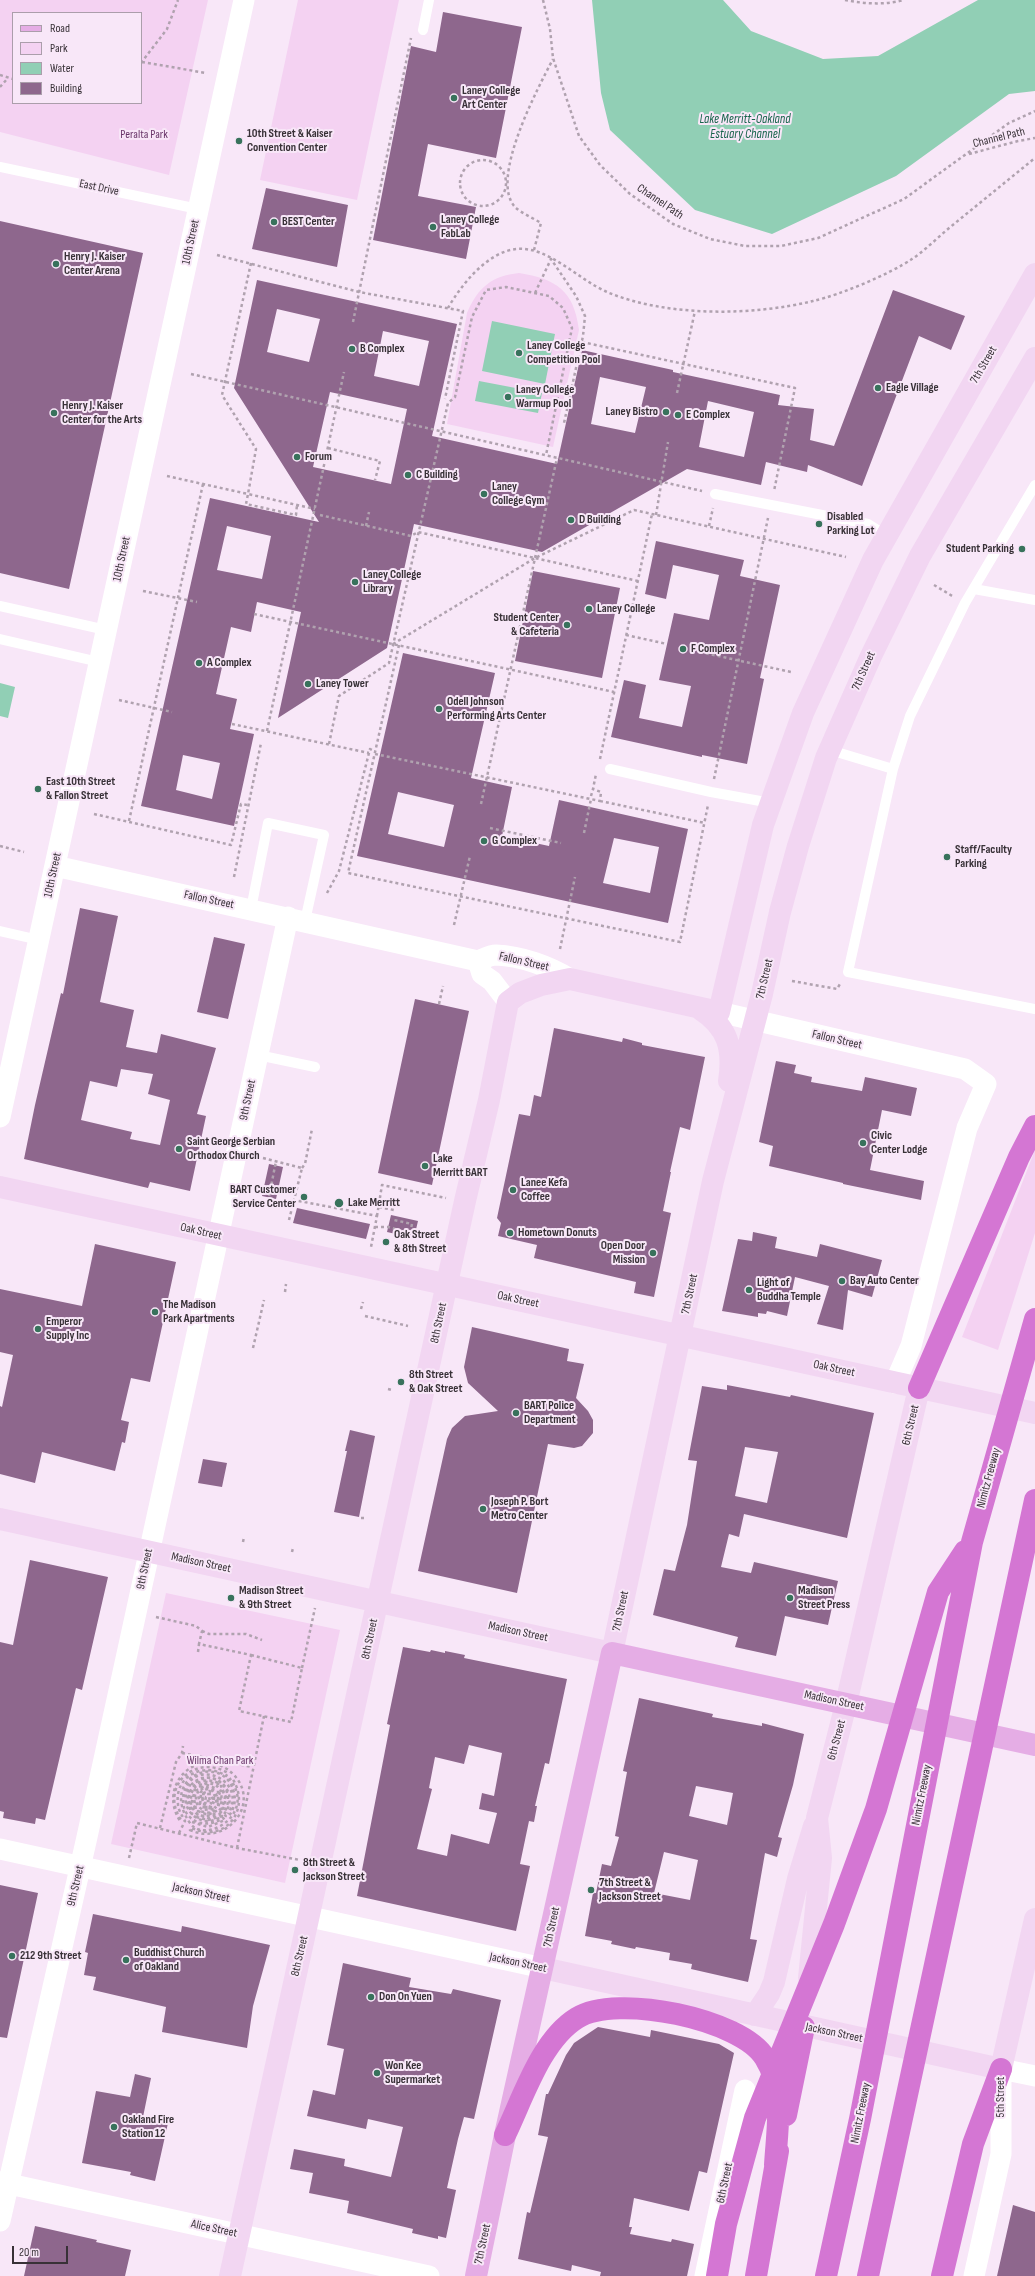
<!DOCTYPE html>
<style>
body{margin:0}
#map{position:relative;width:1035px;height:2276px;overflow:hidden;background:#f8e7f8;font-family:"Sofia Sans Condensed",sans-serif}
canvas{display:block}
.legend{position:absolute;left:12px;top:12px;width:130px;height:92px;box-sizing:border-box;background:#f8e7f8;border:1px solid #ab9eab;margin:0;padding:5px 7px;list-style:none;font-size:12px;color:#383137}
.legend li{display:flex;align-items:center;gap:8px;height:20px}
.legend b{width:20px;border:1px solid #ab9eab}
.scale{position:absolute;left:12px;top:2246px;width:56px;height:18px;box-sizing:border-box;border:2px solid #383137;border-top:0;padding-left:5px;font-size:12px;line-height:14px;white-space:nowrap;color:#383137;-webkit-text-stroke:3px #f8e7f8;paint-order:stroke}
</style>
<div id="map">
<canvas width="1035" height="2276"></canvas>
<ul class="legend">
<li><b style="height:5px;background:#e5ade5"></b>Road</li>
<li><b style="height:11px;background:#f4d2f2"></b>Park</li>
<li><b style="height:11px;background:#91cfb5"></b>Water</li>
<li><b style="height:11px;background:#8e678d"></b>Building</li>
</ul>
<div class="scale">20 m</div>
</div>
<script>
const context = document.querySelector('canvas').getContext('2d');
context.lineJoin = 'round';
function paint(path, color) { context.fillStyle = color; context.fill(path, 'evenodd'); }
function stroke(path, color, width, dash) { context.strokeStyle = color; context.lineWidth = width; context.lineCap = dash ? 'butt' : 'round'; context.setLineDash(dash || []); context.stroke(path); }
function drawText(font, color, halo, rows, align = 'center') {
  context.font = font + ' "Sofia Sans Condensed",sans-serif'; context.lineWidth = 4; context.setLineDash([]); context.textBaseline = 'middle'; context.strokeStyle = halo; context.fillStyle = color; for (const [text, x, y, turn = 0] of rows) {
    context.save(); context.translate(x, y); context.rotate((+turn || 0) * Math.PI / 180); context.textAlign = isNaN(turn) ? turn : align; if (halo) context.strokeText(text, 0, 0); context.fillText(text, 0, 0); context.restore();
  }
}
paint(new Path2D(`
 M0,0H208L169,175L0,132ZM13,13H141V103H13Z
 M298,0H399L357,200L260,180Z
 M519,273C556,279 574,290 579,330L553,447L447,424L467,313C478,287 492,276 519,273Z
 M1035,1150V1233L998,1350L962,1337Z
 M166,1593L340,1630L285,1883L111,1844Z`), '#f4d2f2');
paint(new Path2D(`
 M592,0H723L751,31L823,59L878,56L978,0H1035V91L1009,94L896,176L772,234L695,210L610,130L601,93Z
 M492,321L555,334L545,384L482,371Z
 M479,381L542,393L538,413L475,401Z
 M0,683L15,687L8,718L0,716Z`), '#91cfb5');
paint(new Path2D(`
 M443,12L522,27L496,158L428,144L418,196L476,207L466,259L373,240L411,46L436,52Z
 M266,188L348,205L337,267L252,249Z
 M0,221L143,253L69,589L0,573Z
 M257,280L457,324L432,436L557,464L582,350L673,370V372L780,395L778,405L814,409L810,440L834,446L893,290L965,316L951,350L919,336L862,486L808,465L807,472L766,462L761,485L687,469L542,552L414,524L387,648L278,718L301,612L257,602L251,632L231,627L216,694L237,699L230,729L254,734L234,826L141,806L210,498L319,522L234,388ZM277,309L320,319L309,362L267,352ZM383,331L429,341L419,386L374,376ZM600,377L646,387L635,433L591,424ZM330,392L407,409L391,484L313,467ZM708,401L754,412L744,457L699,447ZM227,526L271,536L262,579L217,570ZM183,755L220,763L212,799L176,790Z
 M656,541L744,560L740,576L780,585L760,678L764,679L747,764L702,755V757L611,737L624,680L646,685L639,718L682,727L691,686L659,680L674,613L709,620L719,575L673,565L666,599L645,594Z
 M533,571L620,588L602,678L515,661Z
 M403,653L495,673L471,778L512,787L502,836L549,846L559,800L688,829L668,923L357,856ZM398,792L454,805L444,847L388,834ZM614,838L659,847L650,893L603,883Z
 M80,908L118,916L100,1002L134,1010L126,1047L157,1053L161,1034L216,1048L197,1114L206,1116L190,1191L150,1182L148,1188L24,1159L35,1105L61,993L63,994ZM121,1069L153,1074L148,1094L170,1100L160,1145L130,1139L132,1132L81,1120L90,1081L117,1087Z
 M214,937L245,944L228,1019L197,1012Z
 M415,999L469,1011L432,1185L378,1173Z
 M554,1028L622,1042L623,1038L642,1043V1045L705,1057L690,1130L680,1127L670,1172H671L663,1211L671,1213L654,1297L634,1293L636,1282L534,1258L537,1245L498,1236L501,1223L497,1218L519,1114L530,1116L534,1095L541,1097Z
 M776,1061L796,1065L794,1073L812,1077L811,1082L862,1091L865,1077L917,1088L911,1116L882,1110L870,1170L924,1181L921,1200L843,1184V1183L769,1166L773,1146L759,1142Z
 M269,1164L283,1167L276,1199L262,1196Z
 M297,1208L370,1224L366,1239L293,1223Z
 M391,1215L418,1221L414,1238L387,1232Z
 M753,1232L777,1237L775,1248L817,1257L820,1244L882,1260L872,1297L848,1290L843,1330L817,1324L829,1286L795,1277L787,1316L767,1311L766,1314L758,1313V1317L722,1311L738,1239L752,1241Z
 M95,1244L176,1262L150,1382L131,1378L121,1420L129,1422L125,1443L122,1442L115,1471L42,1452L35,1483L0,1474V1406L2,1407L13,1355L0,1352V1289L82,1306Z
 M472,1327L569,1349L567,1361L584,1364L576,1398L588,1411L593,1420V1433L582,1446L574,1448L548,1444L517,1593L418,1571L447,1439L452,1428L465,1416L498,1411L468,1383L464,1367Z
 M727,1385L790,1397L791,1395L874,1413L847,1538L744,1514L739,1537L729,1534L721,1567L751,1573L754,1562L838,1581L828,1625L785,1616L776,1656L735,1647L738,1637L653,1615L664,1569L675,1571L687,1525L697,1461L688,1460L702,1386L727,1390ZM745,1447L778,1452L767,1503L735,1496Z
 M350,1430L375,1436L359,1517L334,1512L347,1451H345Z
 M203,1459L227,1463L222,1487L198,1483Z
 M30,1560L108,1577L82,1690L76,1688L45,1820L36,1818L35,1824L3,1818L4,1812L0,1811V1642L13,1645Z
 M403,1647L430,1652L431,1650L445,1653V1651L465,1655L464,1658L567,1679L549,1764L545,1763L535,1806H537L534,1822L529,1821L520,1864L530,1866L516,1931L357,1896L390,1725L387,1724ZM469,1745L502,1753L494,1796L482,1793L479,1809L497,1813L489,1844L451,1834L447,1856L417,1849L432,1789L429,1788L435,1757L464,1764Z
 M639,1698L713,1714L712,1717L762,1726V1723L804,1734L793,1785L778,1837L782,1838L777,1857L765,1853L750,1939L757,1940L748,1982L691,1969L692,1964L669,1960L670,1953L636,1947L635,1949L611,1944L612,1941L585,1936L593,1893H596L602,1864L611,1866L619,1837L615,1836L627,1772L623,1771ZM696,1786L733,1793L727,1825L689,1816ZM664,1852L698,1860L690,1900L654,1893Z
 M0,1885L38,1893L7,2038L0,2037Z
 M93,1914L181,1932L182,1926L270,1945L253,2006L247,2048L162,2032L166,2007L93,1990L96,1977L84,1975L88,1953L85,1952Z
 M343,1963L411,1978L409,1987L451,1994L453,1989L501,2000L474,2119L464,2117L458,2139L447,2188L456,2190L446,2238L438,2236V2239L412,2233L413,2229L347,2213L349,2201L309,2193L313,2173L290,2169L294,2149L345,2159L344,2166L391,2177L403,2127L368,2119L366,2129L307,2116L313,2090L335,2095L344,2049L327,2045Z
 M598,2027L650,2037L651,2030L719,2044L734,2053L707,2173L699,2171L689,2211L634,2198L629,2227H632L630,2234L671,2242L672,2239L694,2244L687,2276H600L601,2272L572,2265L571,2271L518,2259L527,2212L530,2213L548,2137L538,2135L546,2094H548L566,2055L574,2043Z
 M135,2074L151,2078L143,2117L168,2123L155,2181L130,2175L131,2172L82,2163L96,2091L130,2097Z
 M1013,2205L1035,2212V2276H997Z
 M35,2226L97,2240L96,2242L131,2250L125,2276H24Z`), '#8e678d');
stroke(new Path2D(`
 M543,0L550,29L553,58L579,136L600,165L630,194L673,224L710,239L745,246H781L818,238L904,199L1009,123L1035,111
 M845,0C865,4 885,5 904,0
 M142,62L206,73
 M141,63L167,29L178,0
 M0,75L13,79
 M0,87L8,78
 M969,154L1018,141L1035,138
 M460 183a23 23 0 1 1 46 0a23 23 0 1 1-46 0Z
 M534,250L541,223C533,218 521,213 515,207C489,179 538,88 553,59
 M217,255L359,292L463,311L445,399
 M251,263L222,395L256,449L248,494L315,509
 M535,293L551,259L576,296L585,316L583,336L564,423
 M448,308C461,285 488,251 517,249C548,246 579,280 607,292C666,317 752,316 813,301C840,295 890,274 912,259C927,249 940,235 954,224C981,202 1008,180 1035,158
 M353,322L411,38
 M582,342L795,388L774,491
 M191,374L702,491
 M677,393L695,311
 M328,448L380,461L375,480
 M167,476L248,494L246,504L296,515L297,505
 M320,515L411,536L418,532L638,581
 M656,515L668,442
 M366,526L369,512
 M709,526L713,508
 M934,585L954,597
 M143,591L197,602
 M254,614L614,692
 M626,635L667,644
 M393,644L535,558L634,510L846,557
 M399,645L348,873L680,942L708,805
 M700,652L791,672
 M119,700L172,712
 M232,724L369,753
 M267,731L344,372
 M329,744L339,696L389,663L448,403L455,397L472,317L486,290L506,287L549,296L563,308L572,328L546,455
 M375,754L600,801L601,792L593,789L596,774
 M600,759L652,514
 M714,779L768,518
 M591,796L593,789
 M600,801L705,823
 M481,804L557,458
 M94,814L231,845L241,804L247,805
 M129,821L203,484
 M490,828L561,843
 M584,833L591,799
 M0,846L24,852
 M234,877L261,743
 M327,893L339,871L370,749L372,750
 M454,925L470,856
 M560,949L575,877
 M792,981L837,989L840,984
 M439,1004L443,986
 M263,1158L302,1168L294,1200L377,1216L371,1247
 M302,1168L305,1164L312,1129
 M268,1202L276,1161
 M379,1207L394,1210
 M377,1216L382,1185L446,1198
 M289,1220L294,1200
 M375,1227H388L410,1233L412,1224L394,1220
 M285,1292L286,1284
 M361,1309L363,1302
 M365,1316L408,1326
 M253,1348L264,1300
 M388,1389L392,1390
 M361,1518H364
 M243,1542L244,1537
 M292,1552L293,1548
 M156,1617L196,1626L202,1631L199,1644L251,1655
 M202,1631L209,1634H246L262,1640
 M198,1652L199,1644
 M251,1655L302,1668L291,1722L239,1711Z
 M302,1668L315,1608
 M182,1753L252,1767
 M192,1822L208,1827L225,1820L223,1818C212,1826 196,1826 187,1814C183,1808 182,1800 184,1793C193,1756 249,1780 228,1814
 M160,1828L176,1762L182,1753L183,1746
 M179,1833L185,1821C182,1815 178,1810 178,1804C174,1776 204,1761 226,1776L228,1773C195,1753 159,1787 181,1820L180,1821C156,1783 201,1743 233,1774C262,1803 227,1847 190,1830L192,1828C226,1844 252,1808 232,1778L230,1779C257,1814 205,1845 190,1823C157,1776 225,1751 234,1793C236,1801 234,1809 229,1816H226L218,1810L208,1815L198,1811L211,1813L217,1809L211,1803H204L202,1796L203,1804L211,1807H202L214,1809L203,1810C196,1806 194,1799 198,1792L200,1806L201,1794L209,1791L212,1792L211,1794H203H210L214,1801V1794L217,1804C219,1796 215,1790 207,1789L201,1792L199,1791L205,1787L215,1790V1788L207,1785L197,1790L194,1798L196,1810L192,1801L195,1790L194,1788L191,1794V1805C199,1823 209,1813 220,1814L208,1818L196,1814V1817L208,1820L222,1816C201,1832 175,1807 190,1785L187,1802L192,1814C193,1810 189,1805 189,1799C189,1782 207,1776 220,1784L207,1782L195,1787L197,1788L207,1783C228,1786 219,1798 222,1809L225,1797L221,1786L226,1797L223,1810L225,1811C233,1796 224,1776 205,1778C200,1779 195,1783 192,1784C212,1765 241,1791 225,1813L218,1808L221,1797L218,1790V1805L210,1801L209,1797H206L205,1801H210
 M237,1848L264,1716
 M129,1858L137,1823L237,1848L300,1860`), '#b0a2af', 2.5, [3, 3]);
stroke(new Path2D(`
 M423,30L429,0
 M0,167L198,209
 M1035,485L965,603L910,716L893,769L848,972L1035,1009
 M715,494L868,524L887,536
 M974,589L1035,600
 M0,606L106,630
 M0,639L99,662
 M830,750L893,769
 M610,769L711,792L771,803
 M251,909L268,823L324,835L305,921
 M0,931L39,940
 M258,1055L315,1067`), '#fff', 10);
stroke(new Path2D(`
 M55,866L478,961C483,959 490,955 496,955C521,956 549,966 570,979
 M478,961L482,974L492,981L508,1002
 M719,1012L965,1069L986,1084L967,1128L911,1346L895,1383
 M0,1117L244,0
 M0,1849L543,1968
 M0,2182L429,2276
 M0,2221L87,1837L288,917
 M705,2276L745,2090
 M974,2276L1001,2154V2069L1035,2076`), '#fff', 21);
stroke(new Path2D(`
 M700,1009C728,1027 734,1049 729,1081
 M0,1187L1035,1413
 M0,1519L612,1653L713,1181L762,994L780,912L798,846L826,758L871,656L920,556L1035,358
 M543,1968L1001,2069L1035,1919
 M809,1978L821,1858L817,1818L846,1704L919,1388
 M755,2015L769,1994L774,1982L798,1879L814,1826
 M230,2276L465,1201L489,1100L508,1002L520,993L541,985L570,979L719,1012L763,825L803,713L873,560L1035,274`), '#f2d6f2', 22);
stroke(new Path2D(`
 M476,2276L505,2135L612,1653L1035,1745`), '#e5ade5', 22);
stroke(new Path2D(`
 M919,1388L1019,1157L1035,1126
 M786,2115L804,2027
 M505,2135C523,2098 541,2040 577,2018C616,1993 742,2019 765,2058C785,2090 777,2129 775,2165
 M717,2276L726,2224L755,2118L834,1924L876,1809L938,1592L965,1551
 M756,2276L778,2151
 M826,2276L860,2119L972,1542L1035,1319
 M868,2276L1035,1500
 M942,2276L973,2144L1001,2069`), '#d476d3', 22);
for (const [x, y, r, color] of [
 [454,98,4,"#38725c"],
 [239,141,4,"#38725c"],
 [274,222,4,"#38725c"],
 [433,227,4,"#38725c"],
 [56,264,4,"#38725c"],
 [352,349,4,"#38725c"],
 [519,353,4,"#38725c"],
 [878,388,4,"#38725c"],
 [508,397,4,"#38725c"],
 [666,412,4,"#38725c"],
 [54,413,4,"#38725c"],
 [678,415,4,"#38725c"],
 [297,457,4,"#38725c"],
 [408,475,4,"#38725c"],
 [484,494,4,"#38725c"],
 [571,520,4,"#38725c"],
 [819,524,4,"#38725c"],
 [1022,549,4,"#38725c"],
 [355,582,4,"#38725c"],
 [589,609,4,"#38725c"],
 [567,625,4,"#38725c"],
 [683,649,4,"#38725c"],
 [199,663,4,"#38725c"],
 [308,684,4,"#38725c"],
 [439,709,4,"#38725c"],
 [38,789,4,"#38725c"],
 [484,841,4,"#38725c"],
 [947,857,4,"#38725c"],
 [863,1143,4,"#38725c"],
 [179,1149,4,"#38725c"],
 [425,1166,4,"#38725c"],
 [513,1190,4,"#38725c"],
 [304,1197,4,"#38725c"],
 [339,1203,5,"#38725c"],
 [510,1233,4,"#38725c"],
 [386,1242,4,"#38725c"],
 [653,1253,4,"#38725c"],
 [842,1281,4,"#38725c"],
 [749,1290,4,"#38725c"],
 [155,1312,4,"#38725c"],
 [38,1329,4,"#38725c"],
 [401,1382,4,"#38725c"],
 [516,1413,4,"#38725c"],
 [483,1509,4,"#38725c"],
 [231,1598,4,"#38725c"],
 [790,1598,4,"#38725c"],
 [295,1870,4,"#38725c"],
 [591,1890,4,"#38725c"],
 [12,1956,4,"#38725c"],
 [126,1960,4,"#38725c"],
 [371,1997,4,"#38725c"],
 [377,2073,4,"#38725c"],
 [114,2127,4,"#38725c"]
]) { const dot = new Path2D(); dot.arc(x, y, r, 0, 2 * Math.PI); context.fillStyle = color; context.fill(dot); stroke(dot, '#f8e7f8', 1.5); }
drawText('bold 12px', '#383137', '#f8e7f8', [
 ["Laney College",462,91],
 ["Art Center",462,105],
 ["10th Street & Kaiser",247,134],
 ["Convention Center",247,148],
 ["Laney College",441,220],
 ["FabLab",441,234],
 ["BEST Center",282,222],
 ["Henry J. Kaiser",64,257],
 ["Center Arena",64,271],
 ["Laney College",527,346],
 ["Competition Pool",527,360],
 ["B Complex",360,349],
 ["Eagle Village",886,388],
 ["Laney College",516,390],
 ["Warmup Pool",516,404],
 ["Henry J. Kaiser",62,406],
 ["Center for the Arts",62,420],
 ["Laney Bistro",658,412,"right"],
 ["E Complex",686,415],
 ["Forum",305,457],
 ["C Building",416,475],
 ["Laney",492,487],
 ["College Gym",492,501],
 ["Disabled",827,517],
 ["Parking Lot",827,531],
 ["D Building",579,520],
 ["Student Parking",1014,549,"right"],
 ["Laney College",363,575],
 ["Library",363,589],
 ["Laney College",597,609],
 ["Student Center",559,618,"right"],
 ["& Cafeteria",559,632,"right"],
 ["F Complex",691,649],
 ["A Complex",207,663],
 ["Laney Tower",316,684],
 ["Odell Johnson",447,702],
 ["Performing Arts Center",447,716],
 ["East 10th Street",46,782],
 ["& Fallon Street",46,796],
 ["G Complex",492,841],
 ["Staff/Faculty",955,850],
 ["Parking",955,864],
 ["Civic",871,1136],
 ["Center Lodge",871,1150],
 ["Saint George Serbian",187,1142],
 ["Orthodox Church",187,1156],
 ["Lake",433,1159],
 ["Merritt BART",433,1173],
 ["Lanee Kefa",521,1183],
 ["Coffee",521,1197],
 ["BART Customer",296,1190,"right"],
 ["Service Center",296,1204,"right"],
 ["Lake Merritt",348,1203],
 ["Hometown Donuts",518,1233],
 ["Oak Street",394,1235],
 ["& 8th Street",394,1249],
 ["Open Door",645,1246,"right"],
 ["Mission",645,1260,"right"],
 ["Bay Auto Center",850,1281],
 ["Light of",757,1283],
 ["Buddha Temple",757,1297],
 ["The Madison",163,1305],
 ["Park Apartments",163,1319],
 ["Emperor",46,1322],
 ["Supply Inc",46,1336],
 ["8th Street",409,1375],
 ["& Oak Street",409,1389],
 ["BART Police",524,1406],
 ["Department",524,1420],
 ["Joseph P. Bort",491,1502],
 ["Metro Center",491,1516],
 ["Madison Street",239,1591],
 ["& 9th Street",239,1605],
 ["Madison",798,1591],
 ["Street Press",798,1605],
 ["8th Street &",303,1863],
 ["Jackson Street",303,1877],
 ["7th Street &",599,1883],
 ["Jackson Street",599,1897],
 ["Buddhist Church",134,1953],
 ["of Oakland",134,1967],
 ["212 9th Street",20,1956],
 ["Don On Yuen",379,1997],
 ["Won Kee",385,2066],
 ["Supermarket",385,2080],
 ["Oakland Fire",122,2120],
 ["Station 12",122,2134]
], 'left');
drawText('12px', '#683468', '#f8e7f8', [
 ["Peralta Park",144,135],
 ["Wilma Chan Park",220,1761]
]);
drawText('12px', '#383137', '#f8e7f8', [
 ["Channel Path",999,138,-14],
 ["East Drive",99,188,12],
 ["Channel Path",660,202,34],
 ["10th Street",191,242,-78],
 ["7th Street",984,365,-60],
 ["10th Street",122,559,-78],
 ["7th Street",864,671,-66],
 ["10th Street",53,875,-78],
 ["Fallon Street",209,900,12],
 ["Fallon Street",524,962,13],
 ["7th Street",765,979,-77],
 ["Fallon Street",837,1040,13],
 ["9th Street",248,1100,-78],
 ["Oak Street",201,1232,13],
 ["7th Street",690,1294,-78],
 ["Oak Street",518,1300,12],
 ["8th Street",439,1323,-78],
 ["Oak Street",834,1369,12],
 ["6th Street",911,1425,-77],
 ["Nimitz Freeway",989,1478,-75],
 ["Madison Street",201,1563,12],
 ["9th Street",145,1569,-78],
 ["7th Street",621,1611,-78],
 ["Madison Street",518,1632,12],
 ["8th Street",370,1639,-78],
 ["Madison Street",834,1701,12],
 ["6th Street",837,1740,-75],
 ["Nimitz Freeway",922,1795,-79],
 ["9th Street",76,1886,-77],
 ["Jackson Street",201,1893,12],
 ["7th Street",552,1927,-78],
 ["8th Street",300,1956,-77],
 ["Jackson Street",518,1963,12],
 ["Jackson Street",834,2033,12],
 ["5th Street",1001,2097,-90],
 ["Nimitz Freeway",861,2113,-79],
 ["6th Street",725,2183,-78],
 ["Alice Street",214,2229,12],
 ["7th Street",483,2244,-78]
]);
drawText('italic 13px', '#17644b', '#f8e7f8', [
 ["Lake Merritt-Oakland",745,120],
 ["Estuary Channel",745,135]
]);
</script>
